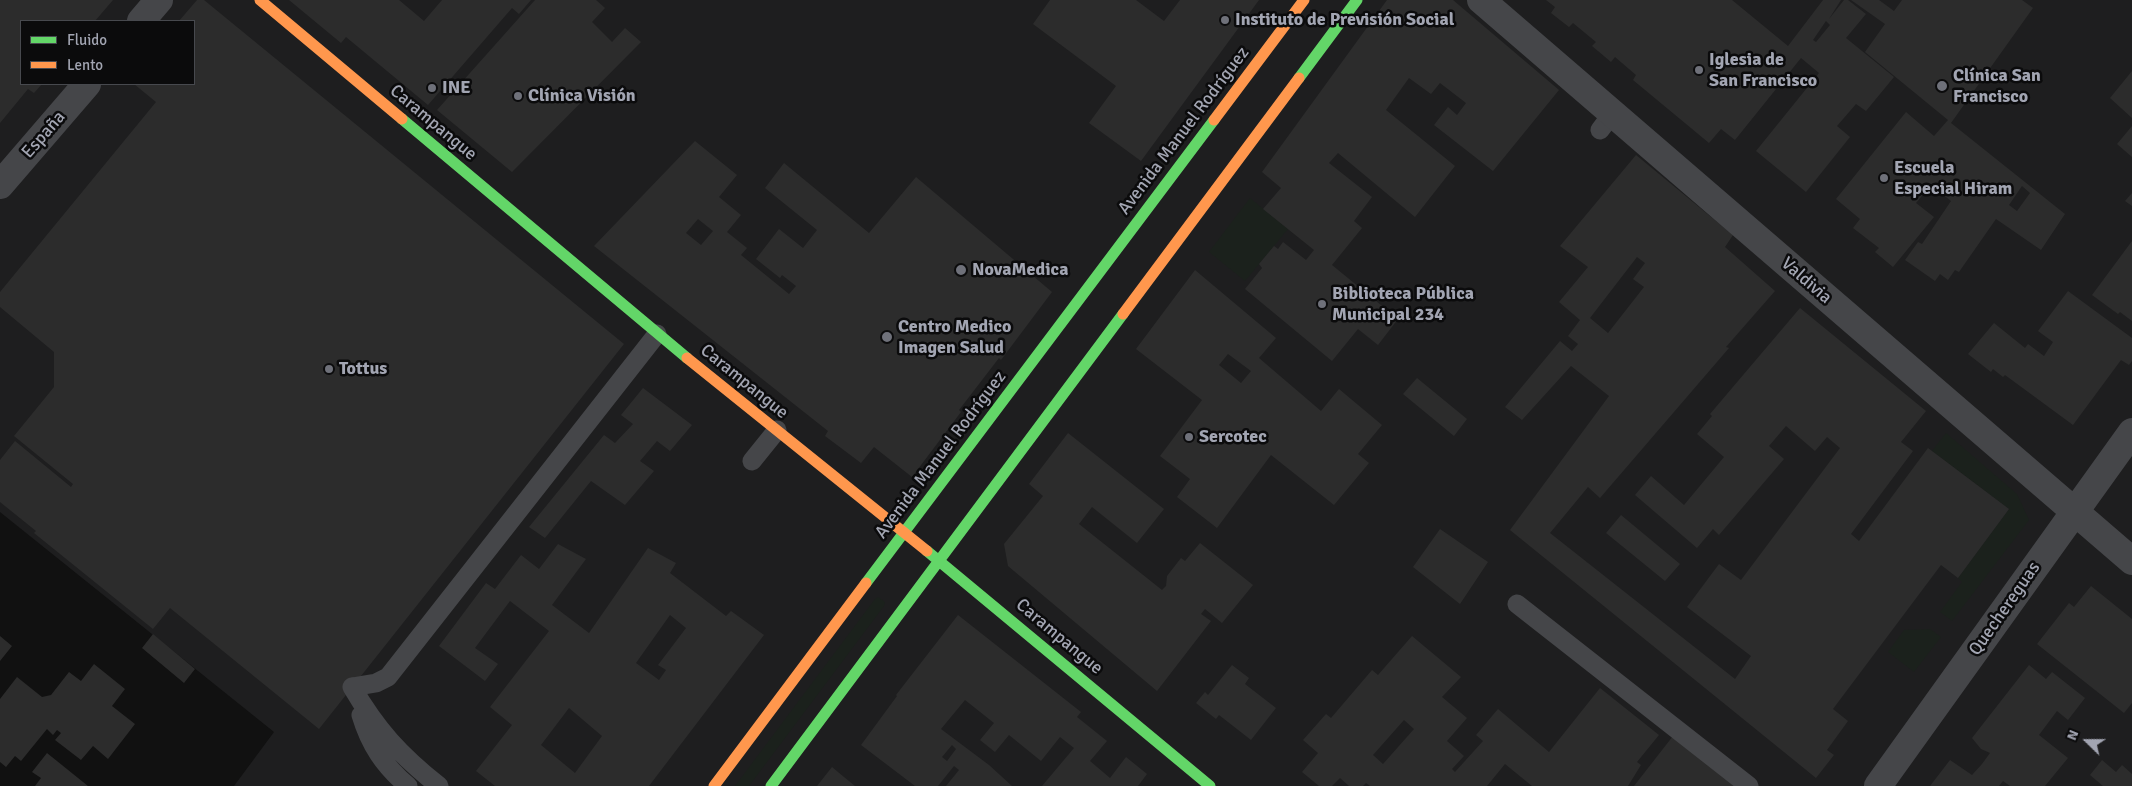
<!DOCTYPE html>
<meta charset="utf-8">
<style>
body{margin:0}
#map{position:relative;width:2132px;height:786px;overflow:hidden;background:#111;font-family:Signika,sans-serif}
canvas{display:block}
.legend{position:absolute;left:20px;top:20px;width:175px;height:65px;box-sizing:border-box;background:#0b0b0c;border:1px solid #47494e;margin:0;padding:6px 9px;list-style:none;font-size:15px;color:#a2a5b2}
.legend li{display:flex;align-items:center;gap:10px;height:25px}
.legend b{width:25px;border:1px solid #47494e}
.north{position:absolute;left:2062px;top:716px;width:50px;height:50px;-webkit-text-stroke:4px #0b0b0c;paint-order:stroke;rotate:292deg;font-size:14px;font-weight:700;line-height:20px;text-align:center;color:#a2a5b2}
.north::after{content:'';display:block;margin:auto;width:18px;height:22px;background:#a2a5b2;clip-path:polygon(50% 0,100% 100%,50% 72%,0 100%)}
</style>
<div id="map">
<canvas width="2132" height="786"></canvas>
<ul class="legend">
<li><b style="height:6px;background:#63d668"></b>Fluido</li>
<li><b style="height:6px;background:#ff974d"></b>Lento</li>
</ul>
<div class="north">N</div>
</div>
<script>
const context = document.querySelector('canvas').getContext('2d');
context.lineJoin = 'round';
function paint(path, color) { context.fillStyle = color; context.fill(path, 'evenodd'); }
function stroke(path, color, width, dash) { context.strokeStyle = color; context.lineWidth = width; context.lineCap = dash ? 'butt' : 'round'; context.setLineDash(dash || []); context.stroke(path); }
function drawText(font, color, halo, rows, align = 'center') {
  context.font = font + ' Signika,sans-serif'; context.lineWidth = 5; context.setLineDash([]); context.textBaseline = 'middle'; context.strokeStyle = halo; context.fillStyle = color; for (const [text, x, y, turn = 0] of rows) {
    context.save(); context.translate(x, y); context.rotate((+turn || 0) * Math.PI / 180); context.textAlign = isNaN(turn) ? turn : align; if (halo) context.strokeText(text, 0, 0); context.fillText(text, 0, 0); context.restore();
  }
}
paint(new Path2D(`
 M0,0H2132V786H234L274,732L0,512ZM21,21H194V84H21Z`), '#1e1e1f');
paint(new Path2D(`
 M1250,198L1288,229L1245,281L1209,252Z
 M1946,433L2017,494L2029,520L1952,621L1940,612L1962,582L1958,578L2009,509L1932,451Z
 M878,597L885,602L884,606L749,786H735L875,599Z
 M1930,629L1941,637L1914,672L1888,652L1904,630Z`), '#1b211c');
paint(new Path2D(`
 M0,0H113L95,21H21V84H42L34,93L28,89L0,123Z
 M197,0H204L624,344L319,729L170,608L153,629L34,533L36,531L0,502V460L15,441L71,487L73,484L14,436L54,387V352L0,307V292L156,102L134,84H194V21H179Z
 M289,0H399L424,21L442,0H531L519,14L512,8L428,105L346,37L341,43Z
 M535,0H596L605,8L592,22L612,42L625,28L641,42L512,172L437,110Z
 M1050,0H1136L1164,21L1180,0H1259L1141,161L1089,123L1116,86L1033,24Z
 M1387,0H1453L1559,90L1493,171L1434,125L1448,107L1457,115L1466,103L1440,83L1431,94L1409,78L1386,110L1455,166L1415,217L1338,153L1329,163L1372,197L1354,221L1362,228L1332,265L1398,319L1378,345L1358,329L1332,361L1245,289L1262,268L1259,264L1274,246L1278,249L1283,242L1306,260L1314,250L1263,209L1281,188L1262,172Z
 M1546,0H1732L1788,46L1823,0H1841L1829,19L1844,0H1848L1866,14L1846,38L1894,77L1866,111L1856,104L1837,126L1850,137L1806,192L1756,151L1819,73L1801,58L1735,140L1721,129L1709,143L1633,80L1636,75L1615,57L1611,62L1592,46L1596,42L1573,23L1569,27L1551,13L1555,7ZM1826,21L1830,25L1816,42L1813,40Z
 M1851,0H1879L1894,11L1902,0H2022L2033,8L1951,123L2065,214L2041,250L1996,219L1959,272L1955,270L1948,280L1940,274L1935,281L1905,260L1918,242L1922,244L1951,201L1931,185L1916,203L1934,217L1893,267L1875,252L1879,248L1853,228L1860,219L1836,199L1906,112L1934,136L1948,120L1865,52L1885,24ZM2022,186L2030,193L2017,211L2009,205Z
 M2132,71V118L2110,98Z
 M2132,126V157L2117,144Z
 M695,141L737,175L719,197L741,215L727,232L747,248L741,255L789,294L796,286L782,275L780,278L756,259L779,229L803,248L817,230L765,188L784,163L869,233L916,177L1052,292L1001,360L999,358L959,410L961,412L912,477L874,447L861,463L825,436L828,431L594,246ZM698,219L713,231L701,245L686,233Z
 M1636,155L1733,235L1725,247L1775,291L1726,347L1729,348L1600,498L1588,487L1550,533L1735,679L1751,656L1687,607L1719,564L1741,580L1840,448L1827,437L1815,451L1786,426L1769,446L1784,459L1719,535L1713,529L1697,548L1635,495L1651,476L1684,505L1724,457L1697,434L1712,416L1710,414L1800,308L1926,411L1901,442L1913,451L1851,534L1859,541L1928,448L2009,509L1958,578L1941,565L1833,709L1848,721L1827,750L1834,755L1816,778L1510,530L1609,396L1571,366L1522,420L1505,407L1560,341L1572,351L1578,344L1568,336L1580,320L1559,302L1588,267L1560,246ZM1637,257L1645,263L1633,279L1644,287L1608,333L1590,318Z
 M2132,193V206L2125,201Z
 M2132,241V321L2120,312L2118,314L2092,295Z
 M1195,270L1276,338L1259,358L1321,411L1339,389L1382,425L1358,454L1369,463L1334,505L1271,455L1217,528L1177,497L1190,479L1160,456L1202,400L1136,349ZM1228,354L1251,371L1241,383L1219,365Z
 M2068,291L2132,338V361L2129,365L2121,360L2073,425L2005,375L2003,377L1993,369L1991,372L1968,354L1994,323L2025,348L2028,344L2044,356L2053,342L2038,331Z
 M1417,378L1467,419L1454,436L1403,394Z
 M643,388L692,425L670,451L657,441L640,461L654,471L625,505L591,481L545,538L529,527L604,435L615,443L633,424L621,415Z
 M1068,433L1164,509L1137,543L1092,507L1079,524L1162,590L1166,586L1167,576L1181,558L1185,561L1200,543L1253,585L1222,623L1205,609L1201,614L1211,621L1157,691L1008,566L1004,544L1043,496L1029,484Z
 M1621,515L1680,564L1665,581L1606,533Z
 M1440,529L1488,562L1460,604L1413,567Z
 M558,544L586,559L552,605L589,633L648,548L676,563L670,573L726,616L731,611L764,635L649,786H495L476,771L512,725L490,707L549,631L510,601L475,648L498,664L485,681L439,646L486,583L495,589L521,555L539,569ZM670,615L686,628L658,665L666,670L659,680L636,663ZM569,708L602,736L575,773L541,745Z
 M2091,586L2132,619V703L2124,713L2037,644L2069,603L2074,607Z
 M958,615L1081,712L1077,717L1107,741L1090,761L1110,778L1126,757L1147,774L1138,786H1042L1074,748L1060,737L1041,761L1009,735L995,752L980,740L994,723L965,700L941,729L989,765L1012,786H946L959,770L954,766L938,786H915L861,745L897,696L896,695ZM952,745L956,749L947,761L942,757Z
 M153,634L195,669L184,683L142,648Z
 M0,636L12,646L0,661Z
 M1412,636L1461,677L1442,697L1467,718L1447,741L1464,756L1452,769L1455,772L1483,741L1476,735L1498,709L1549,752L1600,688L1659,735L1637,762L1641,765L1628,786H1532L1505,764L1487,786H1370L1366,783L1363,786H1349L1340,778L1332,786H1319L1302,772L1318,753L1303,740L1326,714L1331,718L1372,670L1378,675ZM1404,720L1414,729L1383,764L1373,755Z
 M94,664L125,689L112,706L135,724L108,759L93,746L81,760L55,740L61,733L57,730L53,735L47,729L21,761L15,756L6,767L0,762V699L17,677L42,697L51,695L69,672L81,681Z
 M1232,665L1249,678L1245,684L1276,708L1251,740L1219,715L1216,719L1196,703L1205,692L1208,695Z
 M2029,665L2046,679L2052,672L2085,698L2068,720L2057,711L2039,735L2068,758L2045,786H2010L2003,781L1999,786H1930L1950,760L1972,775L1982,764L1990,753L1981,749L1972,738Z
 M1673,736L1736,786H1634Z
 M47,753L88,786H35L41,778L32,772Z
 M2102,760L2116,772L2122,765L2132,774V786H2103L2090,775Z
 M832,767L844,777L855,786H817Z`), '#2c2c2c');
stroke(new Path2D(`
 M1600,130L1612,114
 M752,461L777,430
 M1517,604L1749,786
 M352,687L376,683L388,677L657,334
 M352,687C377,730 400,755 439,786
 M361,715C370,745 384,766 408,786`), '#454649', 19);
stroke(new Path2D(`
 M1481,0L2132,561
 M141,21L159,0
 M0,185L87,84
 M1878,786L2132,432`), '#454649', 28);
stroke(new Path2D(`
 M1299,78L1357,0
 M402,119L687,358
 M927,551L1210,786
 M866,583L1214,120
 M771,786L1123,314`), '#63d668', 11);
stroke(new Path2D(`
 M260,0L402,119
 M1214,120L1304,0
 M1123,314L1299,78
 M687,358L927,551
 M714,786L866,583`), '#ff974d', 11);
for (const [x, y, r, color] of [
 [1225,20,5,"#6f717a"],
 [1699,70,5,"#6f717a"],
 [1942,86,6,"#6f717a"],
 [432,88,5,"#6f717a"],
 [518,96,5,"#6f717a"],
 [1884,178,5,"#6f717a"],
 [961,270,6,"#6f717a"],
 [1322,304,5,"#6f717a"],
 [887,337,6,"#6f717a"],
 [329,369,5,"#6f717a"],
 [1189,437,5,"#6f717a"]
]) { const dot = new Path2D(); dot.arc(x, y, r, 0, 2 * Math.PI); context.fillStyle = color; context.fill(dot); stroke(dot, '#0b0b0c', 2); }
drawText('bold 18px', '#a2a5b2', '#0b0b0c', [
 ["Instituto de Previsión Social",1235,20],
 ["Iglesia de",1709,60],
 ["San Francisco",1709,81],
 ["Clínica San",1953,76],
 ["Francisco",1953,97],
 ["INE",442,88],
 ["Clínica Visión",528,96],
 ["Escuela",1894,168],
 ["Especial Hiram",1894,189],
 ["NovaMedica",972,270],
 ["Biblioteca Pública",1332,294],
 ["Municipal 234",1332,315],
 ["Centro Medico",898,327],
 ["Imagen Salud",898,348],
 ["Tottus",339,369],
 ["Sercotec",1199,437]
], 'left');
drawText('18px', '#a2a5b2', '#0b0b0c', [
 ["Carampangue",433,123,40],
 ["Avenida Manuel Rodríguez",1184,131,-53],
 ["España",44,135,-49],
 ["Valdivia",1806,281,41],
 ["Carampangue",744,382,39],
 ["Avenida Manuel Rodríguez",941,455,-53],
 ["Quechereguas",2005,609,-55],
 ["Carampangue",1059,637,40]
]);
</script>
